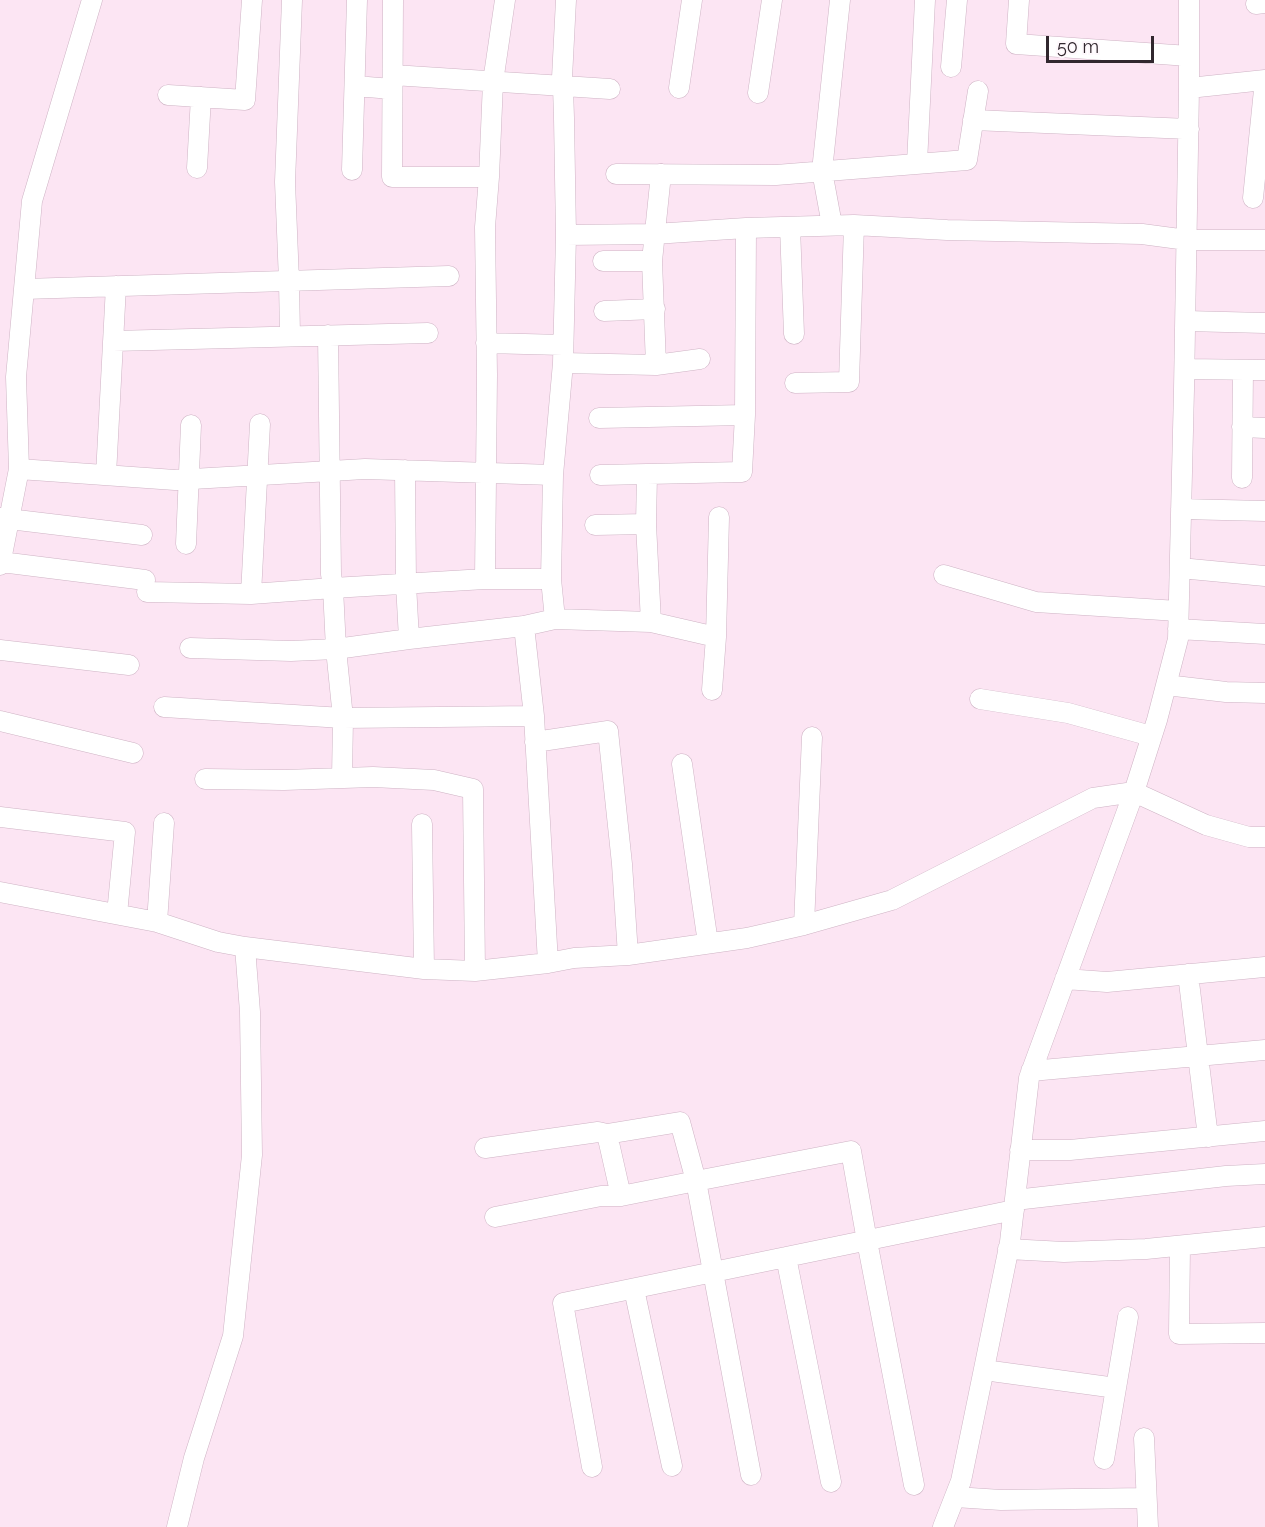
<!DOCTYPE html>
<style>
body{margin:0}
#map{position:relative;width:1265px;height:1527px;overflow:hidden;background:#fce5f3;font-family:Raleway,sans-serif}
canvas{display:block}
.scale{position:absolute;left:1046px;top:36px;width:108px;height:27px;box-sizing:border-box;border:3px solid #31272e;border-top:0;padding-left:8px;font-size:18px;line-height:21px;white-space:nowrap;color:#31272e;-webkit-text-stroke:4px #fef8fc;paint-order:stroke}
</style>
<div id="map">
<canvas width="1265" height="1527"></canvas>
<div class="scale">50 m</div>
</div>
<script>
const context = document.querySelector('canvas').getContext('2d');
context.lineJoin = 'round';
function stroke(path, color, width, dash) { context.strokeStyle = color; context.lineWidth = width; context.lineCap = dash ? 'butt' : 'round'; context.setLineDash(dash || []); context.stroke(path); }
const minor = new Path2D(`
 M393,0L392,177H489
 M1019,0L1016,44L1189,56
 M1256,4L1265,3
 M951,67L957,0
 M393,75L610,89
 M355,86L392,89
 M679,88L692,0
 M1189,88L1265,80
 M758,93L772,0
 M168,95L245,100L252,0
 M973,120L1189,129
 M917,163L925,0
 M197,168L201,97
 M352,170L357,0
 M616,174L776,175L967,160L978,91
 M1253,198L1265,80
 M832,225L822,171L840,0
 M790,227L794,334
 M566,235L654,234L746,228L854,225L947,230L1142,234L1187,240H1265
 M603,261H652
 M24,289L449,276
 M604,311L655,309
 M1186,321L1265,323
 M328,335L331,574L333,588L336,649L343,718L342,778
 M290,336L289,281L285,182L292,0
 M113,341L428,333
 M486,343L563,345
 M563,363L656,365L700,359
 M656,365L652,261L661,174
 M1185,369L1265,370
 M795,383L849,382L854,225
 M599,418L745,415
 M1242,427L1265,428
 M19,469L175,480L365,469L553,475
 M405,470L406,584L409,639
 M106,475L116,286
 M600,475L742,472L745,415L746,228
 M647,475L646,524L651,622
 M1242,478L1243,370
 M1181,509L1265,511
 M0,518L142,535
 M595,525L646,524
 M186,544L191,425
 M1,562L145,580
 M0,565L19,469L16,377L32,201L92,0
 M1180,568L1265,576
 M944,575L1036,602L1178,611
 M485,579L487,375L485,227L489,177L493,82L505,0
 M147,592L251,594L333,588L485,579H551
 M251,594L260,424
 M555,619L551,579L553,475L563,363L566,235L564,118L563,87L562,78L566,0
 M524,626L534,716L548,963
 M1178,629L1265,634
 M190,648L291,651L336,649L409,639L524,626L555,619L651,622L716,637
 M0,650L129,665
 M1166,685L1226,692L1265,693
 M712,690L716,637L719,517
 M980,699L1068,713L1151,736
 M164,707L343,718L534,716
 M0,721L133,753
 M535,742L608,731L622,864L628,955
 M682,764L708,943
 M205,779L284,780L373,777L434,780L473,789L475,971
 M0,817L125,832L117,914
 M422,824L424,969
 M0,892L157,922L218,942L245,947L424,969L475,971L548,963L574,958L628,955L747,938L804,925L892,900L1093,798L1134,792L1206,825L1249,837H1265
 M157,922L164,823
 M804,925L812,737
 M1188,974L1208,1137
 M1065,979L1107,982L1265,967
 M1031,1071L1265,1050
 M607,1134L621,1196
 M485,1148L598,1132L607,1134L680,1122L696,1181L621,1196H601L495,1217
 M1020,1150H1070L1265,1131
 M1015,1200L1226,1176L1265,1174
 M1180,1246L1179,1334L1265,1333
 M1008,1249L1064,1252L1146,1249L1265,1237
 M786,1257L831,1482
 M634,1289L672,1466
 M984,1370L1116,1388
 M1144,1438L1148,1527
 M1104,1459L1128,1317
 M592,1467L563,1303L1014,1210
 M751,1475L696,1181L851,1151L867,1241L914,1485
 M955,1497L1001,1500L1146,1498
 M177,1527L194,1458L233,1336L252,1155L250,1012L245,947
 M943,1527L961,1481L1010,1242L1029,1078L1134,792L1157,720L1178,639L1184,389L1189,88V0`);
stroke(minor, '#ceb3c4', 21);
stroke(minor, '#fff', 20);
</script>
